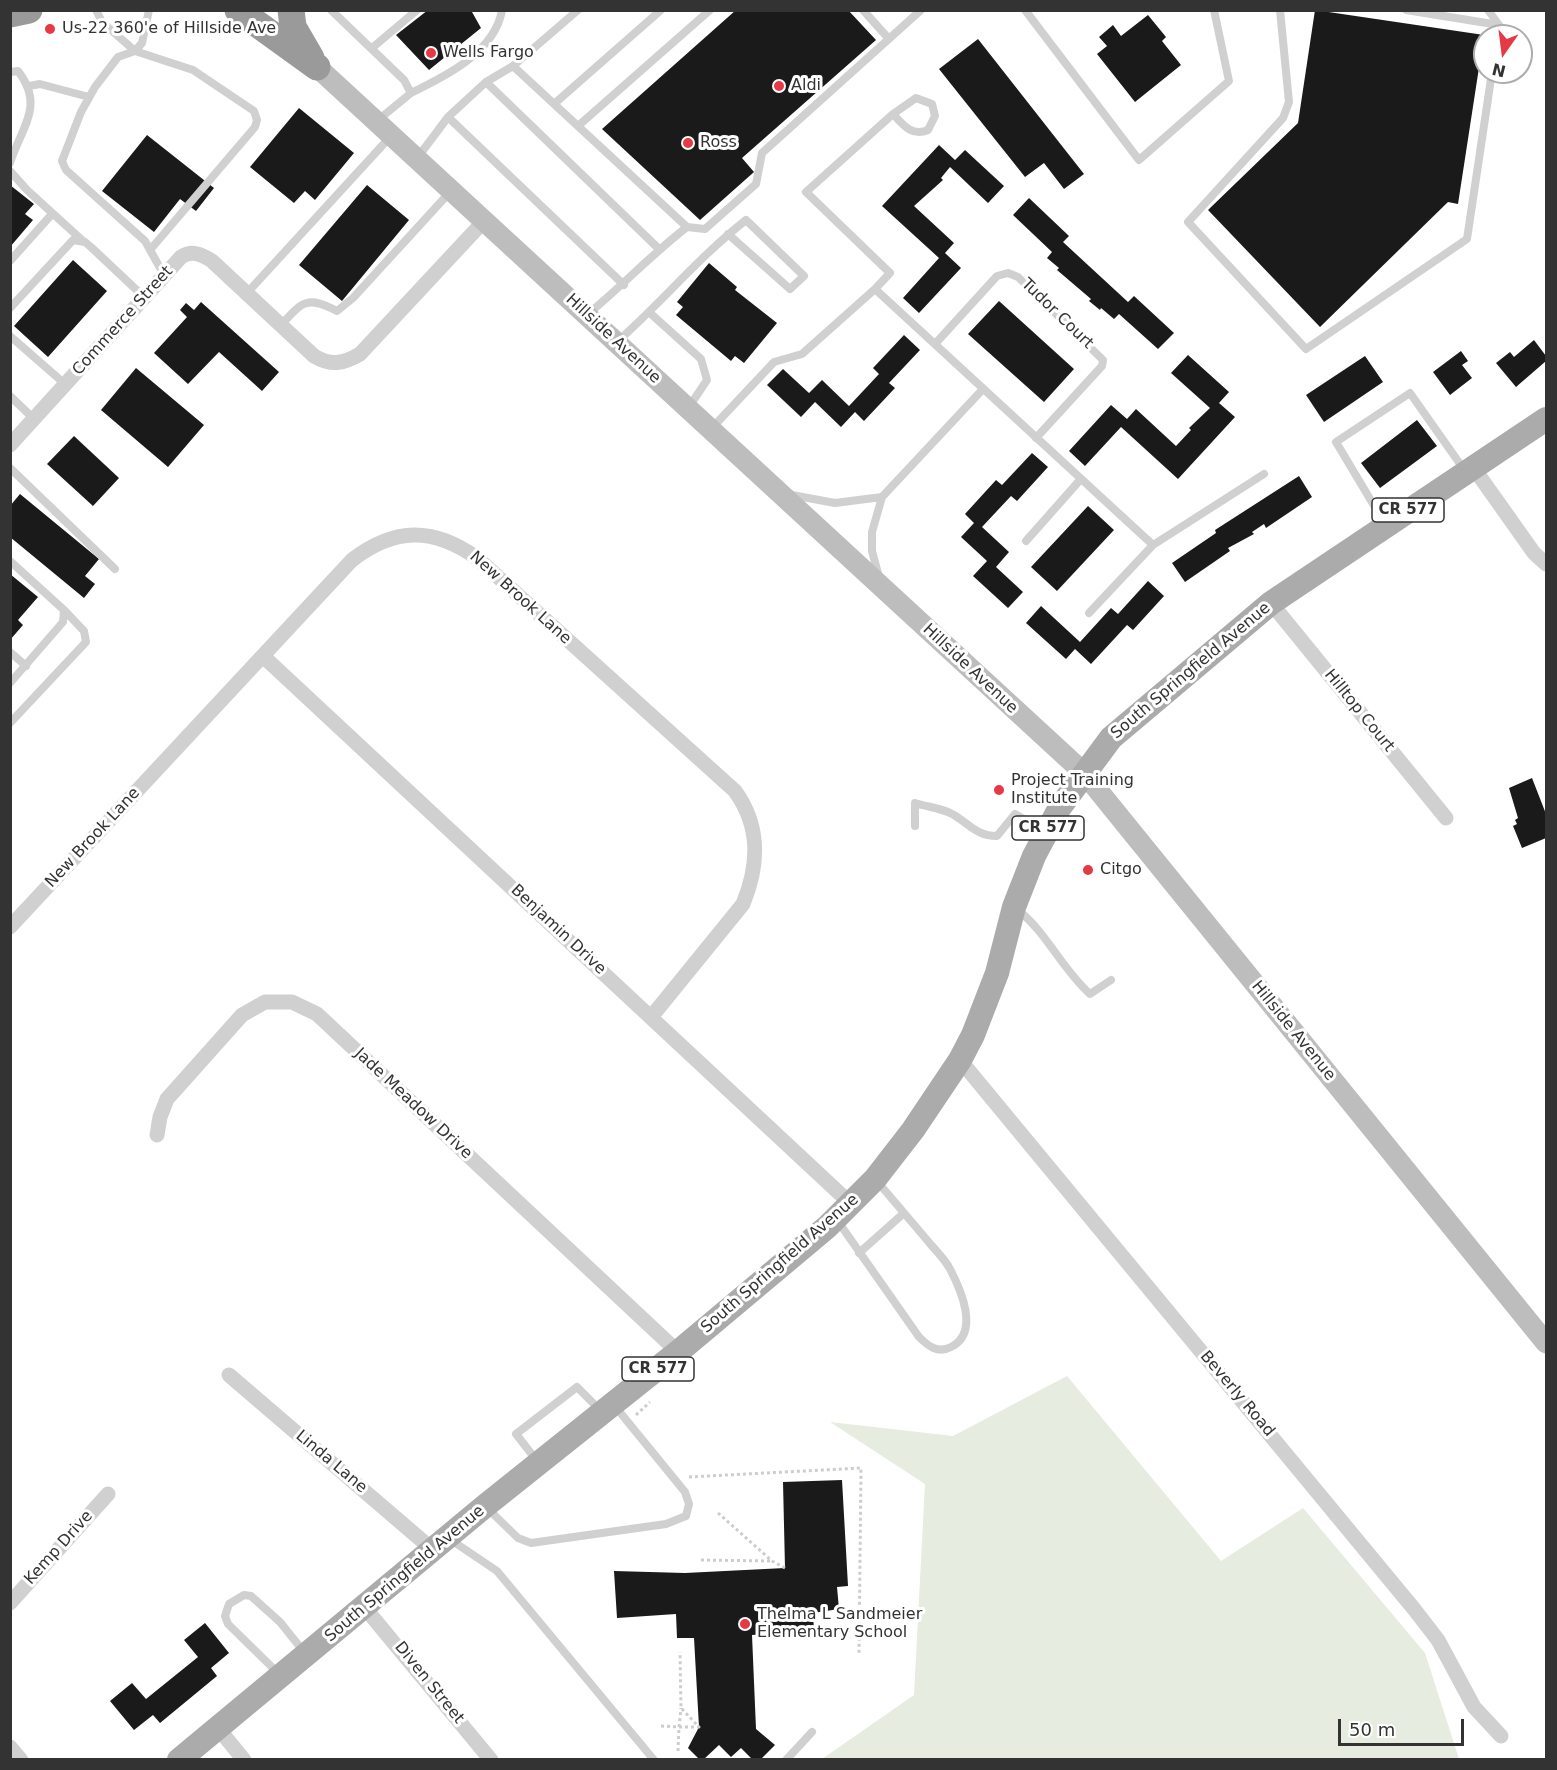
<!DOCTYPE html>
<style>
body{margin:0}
#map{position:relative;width:1557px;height:1770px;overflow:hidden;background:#fff;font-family:"DejaVu Sans",sans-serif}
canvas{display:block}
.frame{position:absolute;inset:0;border:12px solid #333;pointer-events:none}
.north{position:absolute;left:1473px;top:24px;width:60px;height:60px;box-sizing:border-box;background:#fff;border:2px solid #adadad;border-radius:50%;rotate:194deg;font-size:16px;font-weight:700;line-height:24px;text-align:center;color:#333}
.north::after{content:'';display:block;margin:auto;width:21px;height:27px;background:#e63946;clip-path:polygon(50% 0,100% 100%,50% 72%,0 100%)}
.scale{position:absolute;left:1338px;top:1719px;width:126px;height:27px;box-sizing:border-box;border:3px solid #333;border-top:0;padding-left:8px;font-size:18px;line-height:21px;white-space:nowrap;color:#333;-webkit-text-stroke:4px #fff;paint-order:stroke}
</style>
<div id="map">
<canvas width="1557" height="1770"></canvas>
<div class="frame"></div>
<div class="north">N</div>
<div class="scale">50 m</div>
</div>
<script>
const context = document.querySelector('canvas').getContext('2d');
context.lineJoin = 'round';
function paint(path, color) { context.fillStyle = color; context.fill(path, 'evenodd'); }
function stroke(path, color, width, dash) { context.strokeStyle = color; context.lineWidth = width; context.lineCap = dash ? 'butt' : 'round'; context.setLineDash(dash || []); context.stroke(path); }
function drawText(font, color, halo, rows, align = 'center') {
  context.font = font + ' "DejaVu Sans",sans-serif'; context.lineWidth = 6; context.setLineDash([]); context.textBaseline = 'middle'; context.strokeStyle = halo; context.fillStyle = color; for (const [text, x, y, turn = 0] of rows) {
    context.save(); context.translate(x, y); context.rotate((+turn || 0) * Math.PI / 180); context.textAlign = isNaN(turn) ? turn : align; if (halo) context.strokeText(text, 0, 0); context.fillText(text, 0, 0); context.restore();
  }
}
paint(new Path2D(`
 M1067,1376L1221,1561L1303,1508L1425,1653L1459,1759H822L914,1695L925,1484L830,1422L953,1436Z`), '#e6ecdf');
paint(new Path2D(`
 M428,10H475L472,12L481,28L429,70L396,35Z
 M736,10H848L876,40L742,158L754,172L700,220L602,129Z
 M1315,10L1484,35L1458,204L1448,202L1320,327L1208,210L1298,123Z
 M1148,15L1166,37L1162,41L1181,65L1135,102L1097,54L1107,46L1099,37L1113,25L1121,36Z
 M978,39L1084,174L1064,189L1044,163L1025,177L939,69Z
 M299,108L354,153L315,200L305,191L294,203L250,167Z
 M147,135L214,188L196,211L180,199L154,232L102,191Z
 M939,145L955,160L965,150L1004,186L988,203L950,167L941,178L943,180L914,206L954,243L945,253L961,268L919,313L903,298L939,258L882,206Z
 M10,185L34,204L25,214L33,220L10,247Z
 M367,185L409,220L342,301L299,265Z
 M1029,198L1069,236L1063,242L1128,302L1134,296L1174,333L1158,349L1119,314L1114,319L1101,308L1100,310L1089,301L1091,299L1057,270L1059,268L1047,258L1052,252L1013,215Z
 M73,260L107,291L48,357L14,326Z
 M709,263L737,287L735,290L777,323L744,363L735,356L731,361L676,315L683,307L677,302Z
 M999,301L1074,369L1044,402L968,334Z
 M201,302L279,372L262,391L219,352L188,384L154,353L187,317L180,310L186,303L194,310Z
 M904,335L920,350L889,383L895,388L864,421L855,412L841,427L815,402L801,417L767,385L783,369L809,393L822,380L849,406L879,374L873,368Z
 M1534,340L1546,356V361L1516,387L1496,363L1510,352L1514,357Z
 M1461,351L1468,361L1462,365L1472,378L1450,395L1433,372Z
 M1188,355L1229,392L1219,403L1235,417L1178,479L1121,427L1085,466L1069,451L1111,405L1127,419L1136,409L1176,446L1191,430L1189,428L1210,408L1171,373Z
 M1365,356L1383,382L1324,422L1306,395Z
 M136,368L204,425L168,467L101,410Z
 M1417,420L1437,446L1380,488L1361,463Z
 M74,436L119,478L93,506L47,464Z
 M1032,453L1048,467L1017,501L1011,496L982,527L1009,552L996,567L1023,592L1008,608L973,576L987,561L961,537L974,523L965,514L996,480L1002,485Z
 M1299,476L1312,497L1266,528L1264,524L1252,532L1254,534L1228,548L1230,551L1185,582L1172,563L1216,533L1215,530Z
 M20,494L99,559L85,576L95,584L84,598L10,537V506Z
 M1088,506L1114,530L1057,591L1031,567Z
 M10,574L38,597L18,620L23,625L10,640Z
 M1148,581L1164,596L1133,630L1127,625L1091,664L1075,649L1066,659L1026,623L1041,606L1080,642L1111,608L1118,614Z
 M1532,778L1546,814V838L1522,848L1513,826L1517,824L1515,820L1518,818L1509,788Z
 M842,1480L848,1586L837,1587L839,1609L813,1613L814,1631L752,1635L756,1729L775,1745L760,1760H753L741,1748L731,1757L719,1745L703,1760H700L688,1748L699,1727L694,1638H677L676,1614L617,1618L614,1571L685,1573L785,1568L783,1482Z
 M205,1623L229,1653L211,1668L217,1676L160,1723L153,1715L134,1730L110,1701L132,1683L146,1699L198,1657L184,1640Z`), '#1a1a1a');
stroke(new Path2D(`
 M636,1415L650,1402
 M689,1477L861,1468L859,1653
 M718,1513L772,1561L785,1568
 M701,1560L770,1561
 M661,1726L679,1727L681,1708
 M678,1751L679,1727H699L681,1708L680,1652`), '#cdcdcd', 3, [3, 3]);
stroke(new Path2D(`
 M96,10L102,22L135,51L193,70L254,111L257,120L255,127L150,250
 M149,10L142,43L135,51L118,57L95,87L81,112L62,161L66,170L145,241L164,275
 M331,10L404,80L411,93L378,120
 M863,10L889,39
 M1025,10L1139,160L1229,81L1214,10
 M1280,10L1289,102L1283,118L1188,222L1306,349L1467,239L1492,72
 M1406,10L1499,25L1497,36
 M1488,10L1499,25
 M372,48L417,10
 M513,66L687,227
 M10,72L18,71C45,106 22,126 10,163
 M486,82L659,249
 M29,86L40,84L89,97
 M411,93C446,76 495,52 502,10
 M916,98L932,104L935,116L928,130C912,137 903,125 893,114Z
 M554,104L661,10
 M893,114L806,192L890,273L875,289L1153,545
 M448,117L624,285
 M578,126L710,10
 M418,157L448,117L486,82L513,66L578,10
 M10,171L27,190L83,241
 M10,261L52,214
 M247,293L391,136
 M10,308L73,240L85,242L92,248L144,297
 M650,313L701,359L707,380L689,407
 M588,314C622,286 652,254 687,227L705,229L756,184L762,153L921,10
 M281,325C302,302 307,295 337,311L353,298L450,192
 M10,336L65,384
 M618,341C662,302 700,256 746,220L804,276L790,289L728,234
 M935,344L997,276L1008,273L1018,277L1103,360L1102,366L1036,438
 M10,396L34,419
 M712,428L774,362L802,354L875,289
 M10,468L115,569
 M792,495L835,503L882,497
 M1385,524L1336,442L1410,393L1465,471
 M1026,541L1080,480
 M10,561L64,610L63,622L10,683
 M879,577L872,551V532L882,497L983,389
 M1089,613L1153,545L1264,474
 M10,652L26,666
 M10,723L86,642L84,631L64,610
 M915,826V803C927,807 943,808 954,815C969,824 977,836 997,836L1015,814L1045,832
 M1018,910C1047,933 1062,969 1090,994L1111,980
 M837,1220L919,1337C928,1346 938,1354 951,1347C980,1333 961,1290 950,1269C945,1259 934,1249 927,1240C910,1220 893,1200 876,1180
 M859,1253L904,1213
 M537,1461L516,1434L577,1387L600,1410
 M486,1507L518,1538L531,1543L666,1524L686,1516L689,1504L685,1492L614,1405
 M451,1540L497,1571L654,1760
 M279,1674L228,1624L225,1616L229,1604L244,1595L251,1596L280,1622L304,1652
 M786,1760L812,1732`), '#d0d0d0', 8);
stroke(new Path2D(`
 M10,445L181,257C192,250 201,254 212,261L314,356C331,366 343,364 360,354L484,221
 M1473,467L1534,553L1546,564
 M1271,603L1446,818
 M264,657L851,1204
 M10,927L352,560C395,527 433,527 477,558L735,791C761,827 759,865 743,904L652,1016
 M960,1060L1414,1609L1438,1640L1474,1707L1501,1736
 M157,1135L160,1117L167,1099L242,1015L265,1002H292L317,1014L678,1352
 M229,1375L433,1550
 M10,1603L108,1494
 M365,1608L491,1760
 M218,1728L244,1760
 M10,1747L21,1760`), '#d0d0d0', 15);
stroke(new Path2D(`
 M317,67L1084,773L1546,1343`), '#bdbdbd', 21);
stroke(new Path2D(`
 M179,1760L485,1506L678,1352L827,1227L875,1179L913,1130L960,1060L973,1035L997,973L1014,907L1034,856L1060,807L1111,738L1271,603L1546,419`), '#ababab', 24);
stroke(new Path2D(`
 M238,10L317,67
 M291,10L293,27L311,58
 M10,14L29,10`), '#9a9a9a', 27);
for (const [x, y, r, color] of [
 [50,29,6,"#e63946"],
 [431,53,6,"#e63946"],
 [779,86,6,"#e63946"],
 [688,143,6,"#e63946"],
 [999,790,6,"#e63946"],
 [1088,870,6,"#e63946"],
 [745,1624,6,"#e63946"]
]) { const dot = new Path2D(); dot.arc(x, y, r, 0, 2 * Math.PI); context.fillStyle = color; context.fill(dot); stroke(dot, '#fff', 2); }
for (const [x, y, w] of [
 [1408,510,72],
 [1048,828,72],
 [658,1369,72]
]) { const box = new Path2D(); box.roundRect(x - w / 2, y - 12, w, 24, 4.5); context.fillStyle = '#fff'; context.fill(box); stroke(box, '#333', 1.5); }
drawText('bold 15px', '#333', null, [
 ["CR 577",1408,510],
 ["CR 577",1048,828],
 ["CR 577",658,1369]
]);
drawText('16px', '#333', '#fff', [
 ["Us-22 360'e of Hillside Ave",62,29],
 ["Wells Fargo",443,53],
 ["Aldi",791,86],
 ["Ross",700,143],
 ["Project Training",1011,781],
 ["Institute",1011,799],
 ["Citgo",1100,870],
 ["Thelma L Sandmeier",757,1615],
 ["Elementary School",757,1633]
], 'left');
drawText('16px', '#333', '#fff', [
 ["Tudor Court",1057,314,44],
 ["Commerce Street",123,321,-48],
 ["Hillside Avenue",613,339,43],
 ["New Brook Lane",520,598,42],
 ["Hillside Avenue",970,669,43],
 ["South Springfield Avenue",1191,671,-40],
 ["Hilltop Court",1359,711,51],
 ["New Brook Lane",93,838,-47],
 ["Benjamin Drive",558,930,43],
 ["Hillside Avenue",1293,1031,51],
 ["Jade Meadow Drive",413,1104,43],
 ["South Springfield Avenue",780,1264,-41],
 ["Beverly Road",1237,1394,50],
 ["Linda Lane",331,1462,40],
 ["Kemp Drive",59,1548,-48],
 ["South Springfield Avenue",405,1574,-40],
 ["Diven Street",429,1683,51]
]);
</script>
